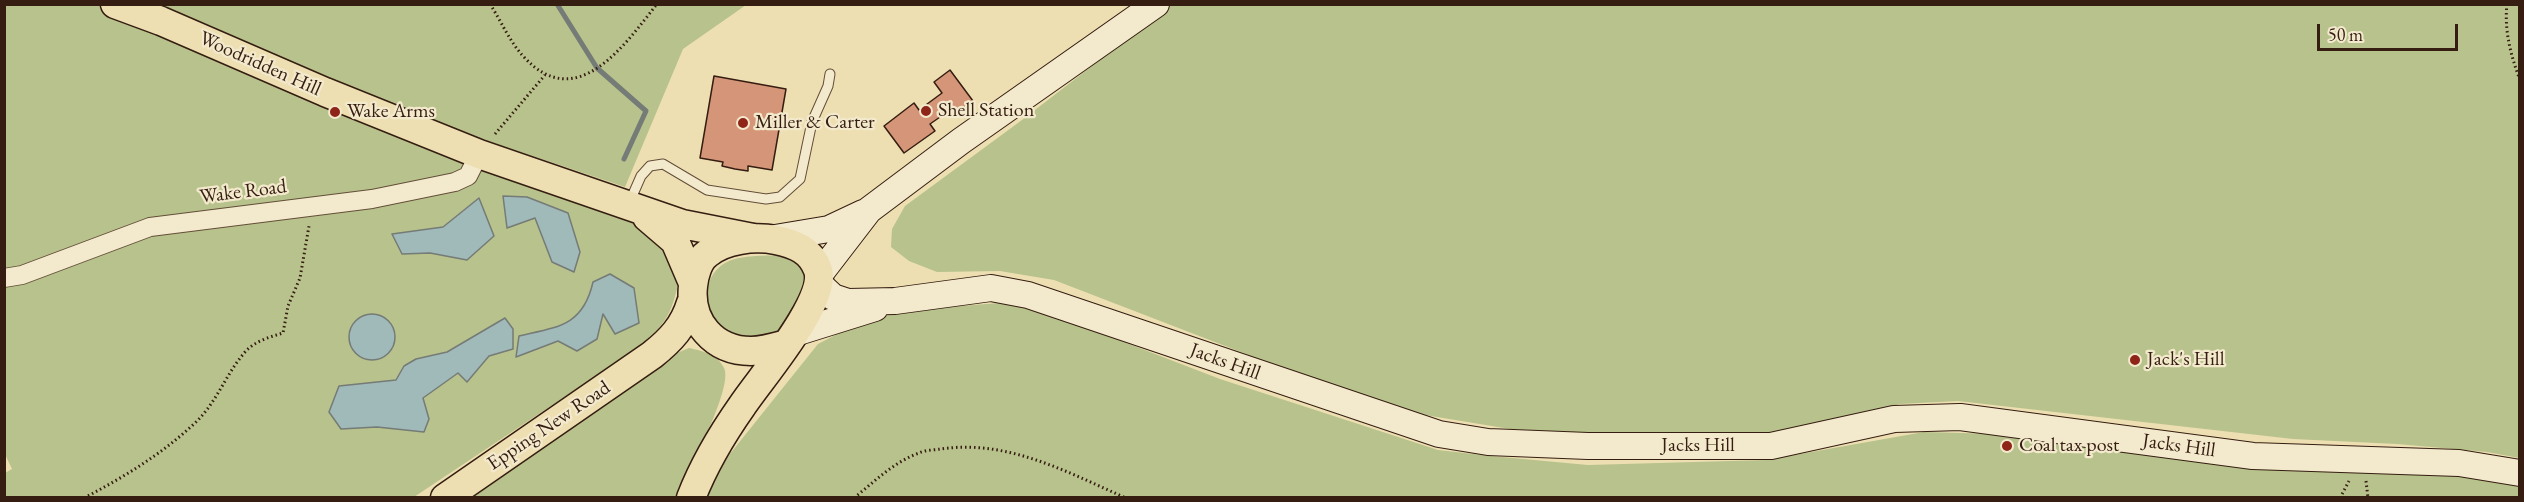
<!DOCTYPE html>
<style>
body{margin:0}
#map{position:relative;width:2524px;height:502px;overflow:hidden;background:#eddfb2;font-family:"EB Garamond",serif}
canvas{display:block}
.frame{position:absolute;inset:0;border:6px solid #351d11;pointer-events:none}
.scale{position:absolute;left:2317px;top:24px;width:141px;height:27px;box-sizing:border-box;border:3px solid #351d11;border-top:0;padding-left:8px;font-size:18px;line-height:21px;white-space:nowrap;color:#351d11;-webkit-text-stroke:4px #f3eacd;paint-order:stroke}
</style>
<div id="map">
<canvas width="2524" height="502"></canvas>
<div class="frame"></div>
<div class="scale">50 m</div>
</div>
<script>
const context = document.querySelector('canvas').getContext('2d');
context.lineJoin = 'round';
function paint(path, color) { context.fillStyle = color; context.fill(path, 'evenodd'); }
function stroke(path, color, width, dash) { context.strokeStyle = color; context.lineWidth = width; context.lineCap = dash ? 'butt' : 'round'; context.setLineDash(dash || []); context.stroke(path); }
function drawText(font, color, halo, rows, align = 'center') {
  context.font = font + ' "EB Garamond",serif'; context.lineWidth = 4.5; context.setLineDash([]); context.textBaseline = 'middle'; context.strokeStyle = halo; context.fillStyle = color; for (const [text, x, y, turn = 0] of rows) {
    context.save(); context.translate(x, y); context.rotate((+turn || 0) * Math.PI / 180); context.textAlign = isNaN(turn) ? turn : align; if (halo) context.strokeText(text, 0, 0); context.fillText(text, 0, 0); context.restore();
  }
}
paint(new Path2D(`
 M97,4L647,223L681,269C672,320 664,328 623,358L414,497H5V473L12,469L4,452V5ZM479,199L467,260L430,253L402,254L392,234L443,227ZM535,218L574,271L552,262ZM610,274L577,351L558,341L516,356L520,336C558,327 582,326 593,282ZM505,318L513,329V349L489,356L467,382L458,373L423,398L429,419L424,432L377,427L341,429L340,386L396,380L416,359L446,352Z
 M160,5H746L683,49L625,187L420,118L343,87Z
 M1171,5H2519V458L2487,452L2397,444L2293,439L1958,401L1900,404L1831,422L1762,434L1634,435L1510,429L1425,415L1329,386L1054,280L1000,271L937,272L909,261L891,247L892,229L905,206L1022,120Z
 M786,255L806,270L809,281L790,330L773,341L712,333C710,322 704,307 706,296C712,250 751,257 786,255Z
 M999,303L1046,312L1220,379L1438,450L1491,456L1588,465L1766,460L1924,432L2000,434L2450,474L2520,484L2519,498H700L705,485L818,344L868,318L935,308Z
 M689,348C703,351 718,355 724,368C734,388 686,475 676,497L463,498L672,355Z`), '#b8c28c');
const water = new Path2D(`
 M503,196L527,197L568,213L580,252L574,272L552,262L535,218L507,228Z
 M479,198L494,236L467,260L430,253L402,254L392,234L443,227Z
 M610,274L634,288L639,323L615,334L603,314L597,339L577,351L558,341L516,357L519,336C558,327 583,326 593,282Z
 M349 337a23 23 0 1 1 46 0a23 23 0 1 1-46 0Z
 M505,318L513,329V349L489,356L467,382L458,373L423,398L429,419L424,432L377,427L341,429L329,412L339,386L396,380L404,366L416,359L447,352Z`);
paint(water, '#a0b9b9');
stroke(water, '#757b76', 1.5);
stroke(new Path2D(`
 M557,4L597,68L646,111L624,159`), '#757b76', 5);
const building = new Path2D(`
 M950,70L973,101L957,113L953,108L930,124L935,131L904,153L884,126L914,103L919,110L942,93L934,82Z
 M714,76L786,89L772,170L748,166V171L735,169L722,166L723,162L700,158Z`);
paint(building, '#d59578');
stroke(building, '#351d11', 1.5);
const service = new Path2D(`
 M630,201L641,176L650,166L663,164L707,190L766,199L780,197L800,179L812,122L828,86L830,74`);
const minor = new Path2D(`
 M4,278L22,275L150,227L372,199L455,182L468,176L479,154`);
const secondary = new Path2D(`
 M769,239L829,229L863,213
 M819,275L869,210L961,141L1156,4
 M818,283L833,297L848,302L895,301L991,288L1028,295L1439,434L1488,442L1588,446H1771L1894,419L1960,417L2253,456L2459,463L2520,473
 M795,333L875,308`);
const primary = new Path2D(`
 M115,4L161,21L325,92L479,154L682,224L753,238
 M647,217L675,241L693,283
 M445,498L652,355C671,340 684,326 691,303
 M691,498C703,467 723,433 742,406C759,380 828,301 818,270C811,250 795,244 776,240C755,236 724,239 707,254C698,260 694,276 693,286C689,322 714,351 751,351C763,351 776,347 787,344`);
stroke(service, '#634e39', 11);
stroke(minor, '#634e39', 20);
stroke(secondary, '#351d11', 28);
stroke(primary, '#351d11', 31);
stroke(new Path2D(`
 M490,4C501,21 510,42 523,56C576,115 624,46 657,4
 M2507,4C2504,31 2511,56 2520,80
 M495,134L545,75
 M2366,481L2368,498
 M84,498C124,477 162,454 195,423C218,401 226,373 246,351C255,341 270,337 283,333L288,306L300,278L309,226
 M854,498C875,481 894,462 919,453C925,450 934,450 941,449C1007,439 1067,472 1126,498
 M2340,498L2349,481`), '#351d11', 3, [1.5, 3]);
stroke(service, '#f3eacd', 9);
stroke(minor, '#f3eacd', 18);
stroke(secondary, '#f3eacd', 26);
stroke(primary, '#eddfb2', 28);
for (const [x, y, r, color] of [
 [926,111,6,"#8f2418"],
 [335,112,6,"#8f2418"],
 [743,123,6,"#8f2418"],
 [2135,360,6,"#8f2418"],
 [2007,446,6,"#8f2418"]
]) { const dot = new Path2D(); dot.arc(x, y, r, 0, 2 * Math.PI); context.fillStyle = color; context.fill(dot); stroke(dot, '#f3eacd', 2); }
drawText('20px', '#351d11', '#f3eacd', [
 ["Woodridden Hill",260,64,24],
 ["Wake Road",243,192,-7],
 ["Jacks Hill",1225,362,20],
 ["Epping New Road",549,426,-34],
 ["Jacks Hill",1698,446],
 ["Jacks Hill",2179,446,8]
]);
drawText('20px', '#351d11', '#f3eacd', [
 ["Shell Station",938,111],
 ["Wake Arms",347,112],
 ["Miller & Carter",755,123],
 ["Jack's Hill",2147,360],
 ["Coal tax post",2019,446]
], 'left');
</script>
